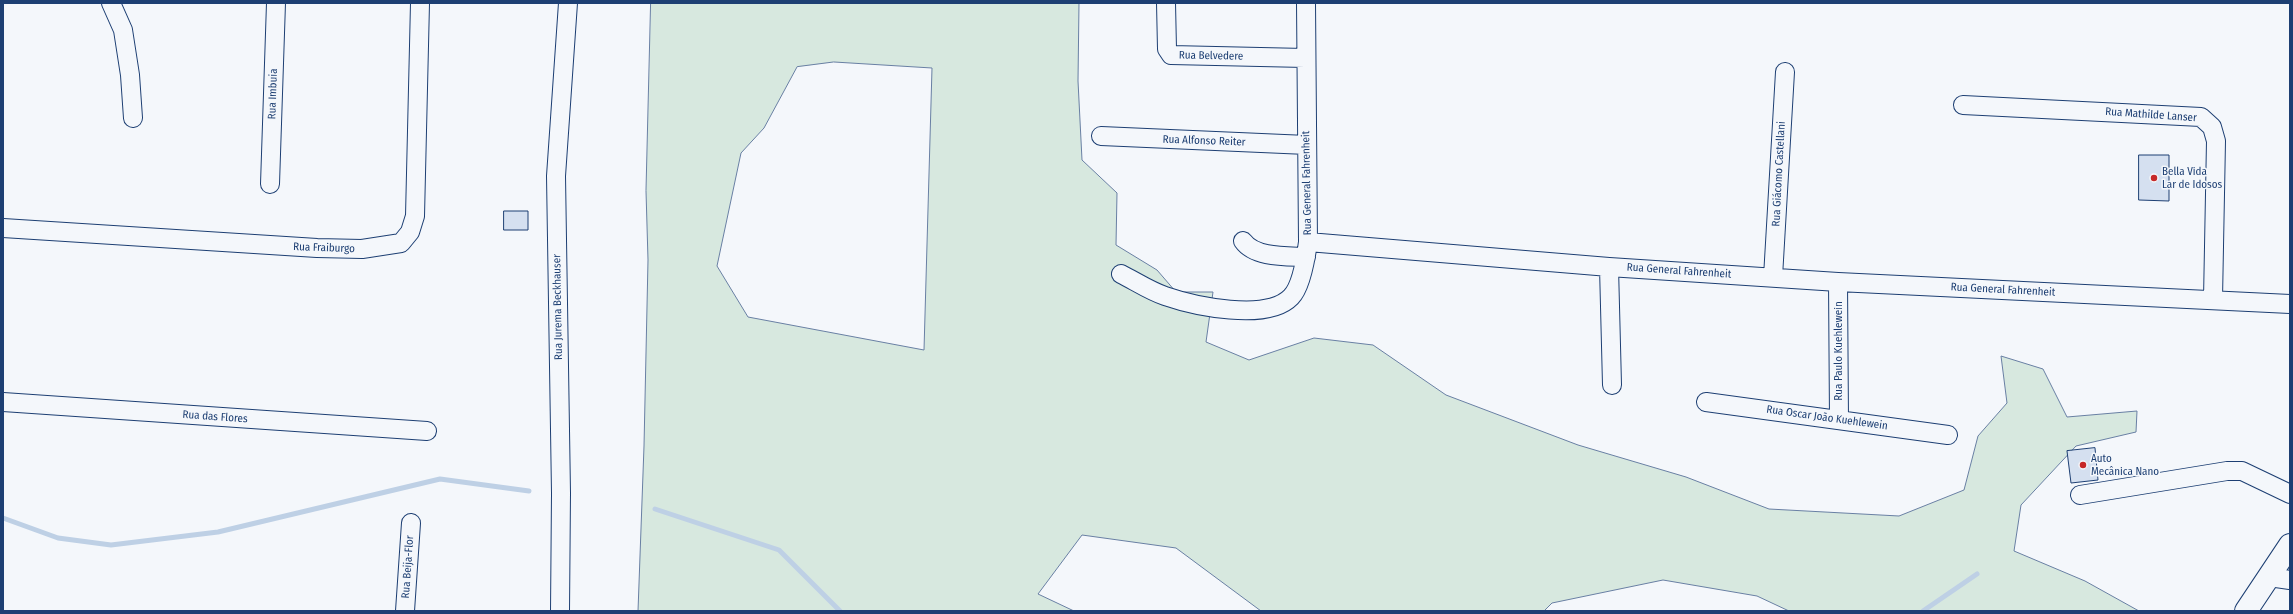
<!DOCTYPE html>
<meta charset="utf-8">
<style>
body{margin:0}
#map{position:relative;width:2293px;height:614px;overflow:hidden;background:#f4f7fb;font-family:"Fira Sans Condensed",sans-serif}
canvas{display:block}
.frame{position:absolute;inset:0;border:4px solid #1d3f73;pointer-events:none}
</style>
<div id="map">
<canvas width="2293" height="614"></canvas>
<div class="frame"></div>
</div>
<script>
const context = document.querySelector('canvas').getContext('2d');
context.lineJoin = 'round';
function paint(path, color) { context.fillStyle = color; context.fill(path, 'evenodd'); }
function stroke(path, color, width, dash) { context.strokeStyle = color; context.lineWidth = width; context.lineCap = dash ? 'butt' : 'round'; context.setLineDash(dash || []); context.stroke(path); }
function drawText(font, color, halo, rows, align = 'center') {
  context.font = font + ' "Fira Sans Condensed",sans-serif'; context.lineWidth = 3; context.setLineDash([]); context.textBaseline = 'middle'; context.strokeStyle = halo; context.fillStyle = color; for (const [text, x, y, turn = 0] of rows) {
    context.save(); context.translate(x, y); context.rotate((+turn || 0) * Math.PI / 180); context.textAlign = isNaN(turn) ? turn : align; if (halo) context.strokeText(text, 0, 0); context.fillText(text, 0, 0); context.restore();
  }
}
const green = new Path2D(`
 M651,3H1079L1078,81L1082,160L1117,193L1116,245L1157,270L1176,292H1213L1206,342L1249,360L1314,338L1373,345L1446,395L1578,445L1686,477L1769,509L1899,516L1964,490L1978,436L2007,403L2001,356L2043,369L2067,417L2137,411L2136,432L2076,446L2021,505L2014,551L2085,581L2139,611H1789L1757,596L1663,580L1552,603L1544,611H1261L1176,548L1082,535L1038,594L1074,611H638L644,446L648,260L646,191ZM834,62L932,68L924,350L748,317L717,266L741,153L764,128L797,67Z`);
paint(green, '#d7e8df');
stroke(green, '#687fa3', 1);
stroke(new Path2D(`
 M655,509L779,550L840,611
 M3,518L58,538L111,545L218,532L440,479L529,491
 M1923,611L1977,574`), '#bed0e5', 5);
const building = new Path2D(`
 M2139,155H2169V201L2139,200Z
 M504,211H528V230H504Z
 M2095,448L2098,480L2071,483L2067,451Z`);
paint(building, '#d5e0f0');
stroke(building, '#1d3f73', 1);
const minor = new Path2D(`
 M111,3L123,30L130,75L133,118
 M1166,3L1167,49L1171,55L1305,58
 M1963,105L2201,117L2212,127L2216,141L2213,299
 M1101,136L1307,145
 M270,184L276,3
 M3,228L317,248L362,249L401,243L410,232L415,216L420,3
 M1243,241C1255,258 1287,256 1306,257
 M1308,242L1609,267L1838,282L2290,304
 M1609,267L1612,385
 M1121,274C1135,281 1150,291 1165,296C1194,306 1267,322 1291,297C1301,287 1306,257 1308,242L1306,3
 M1773,277L1785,72
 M1838,282L1839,420
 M3,402L427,431
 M1706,402L1948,435
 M2080,495L2227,471H2242L2290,494
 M2269,577L2290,580
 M405,611L411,523
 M560,611L561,493L556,176L568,3`);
const major = new Path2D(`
 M2246,611L2290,545`);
stroke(minor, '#1d3f73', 20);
stroke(major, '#1d3f73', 24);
stroke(minor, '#f4f7fb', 18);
stroke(major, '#f4f7fb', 22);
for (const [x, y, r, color] of [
 [2154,178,4,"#c62828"],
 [2083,465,4,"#c62828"]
]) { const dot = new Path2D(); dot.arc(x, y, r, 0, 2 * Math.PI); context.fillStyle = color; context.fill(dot); stroke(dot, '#f4f7fb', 1.5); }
drawText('11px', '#1d3f73', '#f4f7fb', [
 ["Rua Belvedere",1211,56,1],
 ["Rua Imbuia",273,94,-88],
 ["Rua Mathilde Lanser",2151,115,4],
 ["Rua Alfonso Reiter",1204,141,2],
 ["Rua Giácomo Castellani",1779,174,-87],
 ["Rua General Fahrenheit",1307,183,-91],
 ["Rua Fraiburgo",324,248,2],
 ["Rua General Fahrenheit",1679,271,4],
 ["Rua General Fahrenheit",2003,290,3],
 ["Rua Jurema Beckhauser",558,307,-91],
 ["Rua Paulo Kuehlewein",1839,351,-90],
 ["Rua das Flores",215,417,4],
 ["Rua Oscar João Kuehlewein",1827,418,8],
 ["Rua Beija-Flor",408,567,-86]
]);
drawText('11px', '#1d3f73', '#f4f7fb', [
 ["Bella Vida",2162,172],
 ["Lar de Idosos",2162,185],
 ["Auto",2091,459],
 ["Mecânica Nano",2091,472]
], 'left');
</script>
